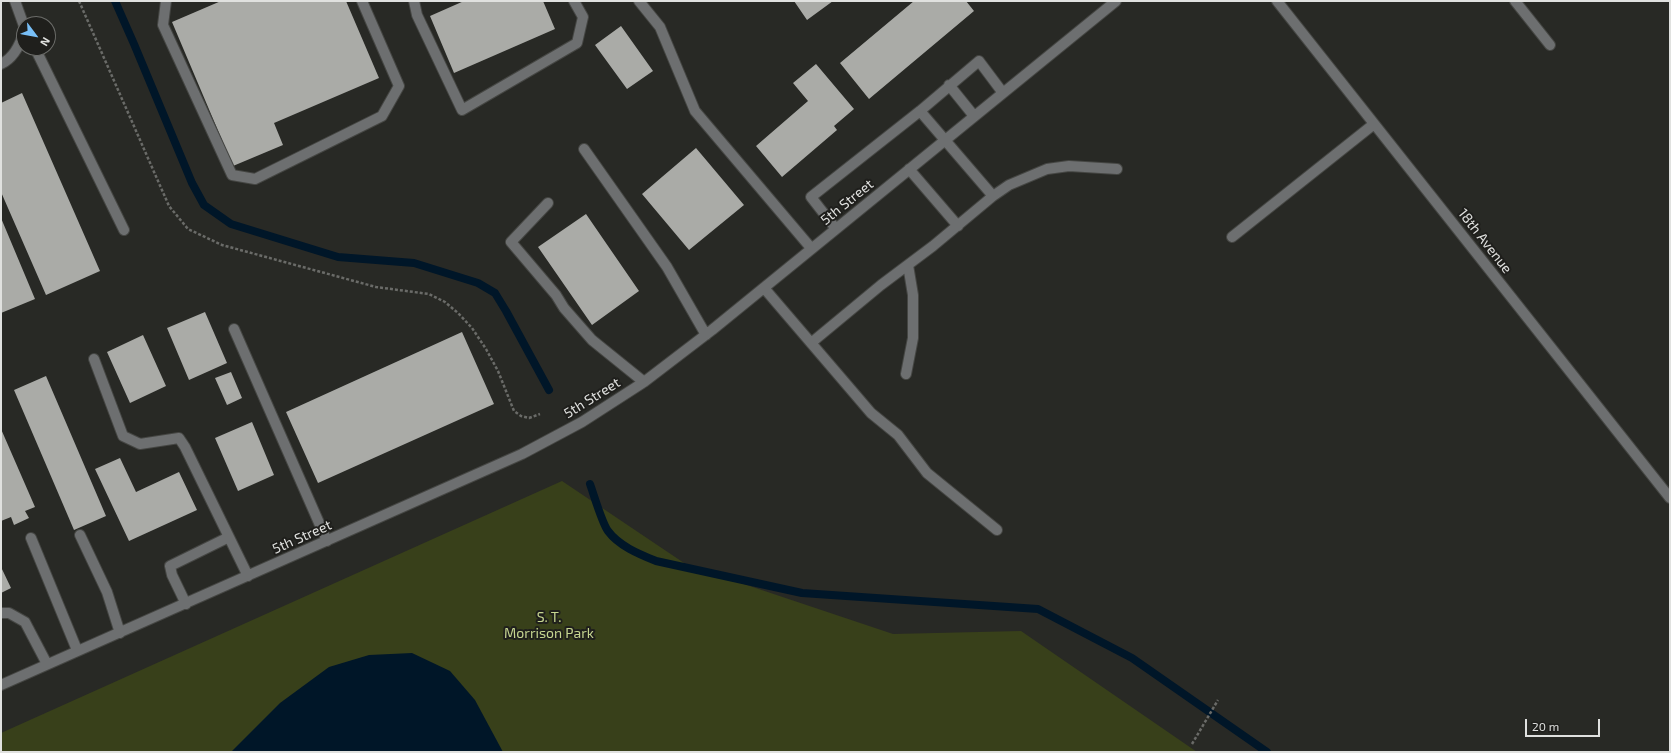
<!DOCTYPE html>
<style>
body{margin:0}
#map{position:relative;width:1671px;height:753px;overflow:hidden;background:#282925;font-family:"Exo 2",sans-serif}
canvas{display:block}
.frame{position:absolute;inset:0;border:2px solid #e0e1df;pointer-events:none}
.north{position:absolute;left:16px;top:16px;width:40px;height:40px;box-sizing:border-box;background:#1f1f1c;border:1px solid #6c6d6a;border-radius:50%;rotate:122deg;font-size:11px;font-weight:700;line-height:16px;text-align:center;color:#e0e1df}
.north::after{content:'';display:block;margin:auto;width:14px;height:18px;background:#78bff7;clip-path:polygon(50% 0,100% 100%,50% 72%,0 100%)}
.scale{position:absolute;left:1525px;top:719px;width:75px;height:18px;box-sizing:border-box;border:2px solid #e0e1df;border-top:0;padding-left:5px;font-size:12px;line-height:14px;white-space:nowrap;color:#e0e1df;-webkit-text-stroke:3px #1f1f1c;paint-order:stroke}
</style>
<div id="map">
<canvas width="1671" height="753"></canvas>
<div class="frame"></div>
<div class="north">N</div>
<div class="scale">20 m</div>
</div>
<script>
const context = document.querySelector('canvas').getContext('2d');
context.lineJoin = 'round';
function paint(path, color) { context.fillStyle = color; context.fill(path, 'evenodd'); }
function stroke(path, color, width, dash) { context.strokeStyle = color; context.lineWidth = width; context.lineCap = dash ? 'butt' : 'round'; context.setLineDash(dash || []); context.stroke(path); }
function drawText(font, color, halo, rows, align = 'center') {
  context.font = font + ' "Exo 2",sans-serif'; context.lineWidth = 4; context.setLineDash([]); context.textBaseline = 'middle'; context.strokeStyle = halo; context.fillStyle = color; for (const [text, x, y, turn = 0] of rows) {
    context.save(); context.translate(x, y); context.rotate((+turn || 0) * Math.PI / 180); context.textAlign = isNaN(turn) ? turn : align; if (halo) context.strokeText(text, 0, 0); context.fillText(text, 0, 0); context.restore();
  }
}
paint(new Path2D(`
 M562,481L687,565L893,634L1021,631L1197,752H1V733Z`), '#38401a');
paint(new Path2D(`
 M412,653L450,671L475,700L503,752H231L280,703L329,667L369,655Z`), '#001628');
stroke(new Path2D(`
 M115,1L134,44L192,183L204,205L231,224L338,257L414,263L478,283L495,293L506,311L549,390
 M590,484C594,495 602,523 608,531C619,546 639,554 656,561L802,593L1038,609L1132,658L1267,752`), '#001628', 8);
paint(new Path2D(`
 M221,1H346L379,78L274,123L283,145L233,166L172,22Z
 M464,1H543L555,29L454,73L430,16Z
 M794,1H833L807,20Z
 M914,1H966L974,11L869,99L840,63Z
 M621,26L653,71L627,89L595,45Z
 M816,64L854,109L834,126L837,130L782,177L756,146L808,101L793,83Z
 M22,93L100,271L46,295L1,192V103Z
 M696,148L744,205L689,250L642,194Z
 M586,214L639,291L592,325L538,247Z
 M1,218L35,299L1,313Z
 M205,312L227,363L189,380L167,328Z
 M462,332L494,404L318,483L286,412Z
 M143,335L166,386L130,403L107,352Z
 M231,372L242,398L227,405L215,378Z
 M46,376L106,516L74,530L14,390Z
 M252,422L274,475L238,491L215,438Z
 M1,429L35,507L25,511L29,518L14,525L11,517L1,521Z
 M120,458L136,492L179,472L197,510L129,541L95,469Z
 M1,567L11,588L1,593Z`), '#aaaba7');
const minor = new Path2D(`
 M15,1L24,26
 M166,1L163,25L232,175L255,179L382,116L399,86L362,1
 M414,1L417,15L462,110L577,43L583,17L574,1
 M639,1L660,27L695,111L811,248
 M1277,1L1670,498
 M1515,1L1550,45
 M35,48L124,230
 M1,64C14,58 20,45 24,32
 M949,85L974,116
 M920,111L993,196
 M584,149L667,267L706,335
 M909,169L958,226
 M548,203L511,242L556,295L564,308L592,340L644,382
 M836,229L811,197L920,111L979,61L1003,93
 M1232,237L1374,124
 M764,288L871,413L898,435L927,473L997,530
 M234,329L327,541
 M811,343L881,285L933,246L993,196L1009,185L1047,169L1069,166L1117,169
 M94,359L123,436L140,444L179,438L185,447L248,576
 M906,374L913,338V295L908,265
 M80,535L107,592L120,633
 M31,538L77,650
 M186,604L172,575L170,566L229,537
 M1,613H9L25,622L47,664
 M1,685L522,454L582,422L644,382L712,330L1116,1`);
stroke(minor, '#454643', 12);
stroke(new Path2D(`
 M79,1L169,206L188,229L222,245L376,287L429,294L445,302L458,313L472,328L486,349L498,371L514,411L521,416L529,418L540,414
 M1192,744L1218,700`), '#6a6b68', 2.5, [3, 2]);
stroke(minor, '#6d6f70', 10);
drawText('14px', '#e0e1df', '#1f1f1c', [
 ["5th Street",847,202,-39],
 ["18th Avenue",1485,241,52],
 ["5th Street",592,398,-32],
 ["5th Street",302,537,-24]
]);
drawText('14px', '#c6d590', '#1f1f1c', [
 ["S. T.",549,617],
 ["Morrison Park",549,633]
]);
</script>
